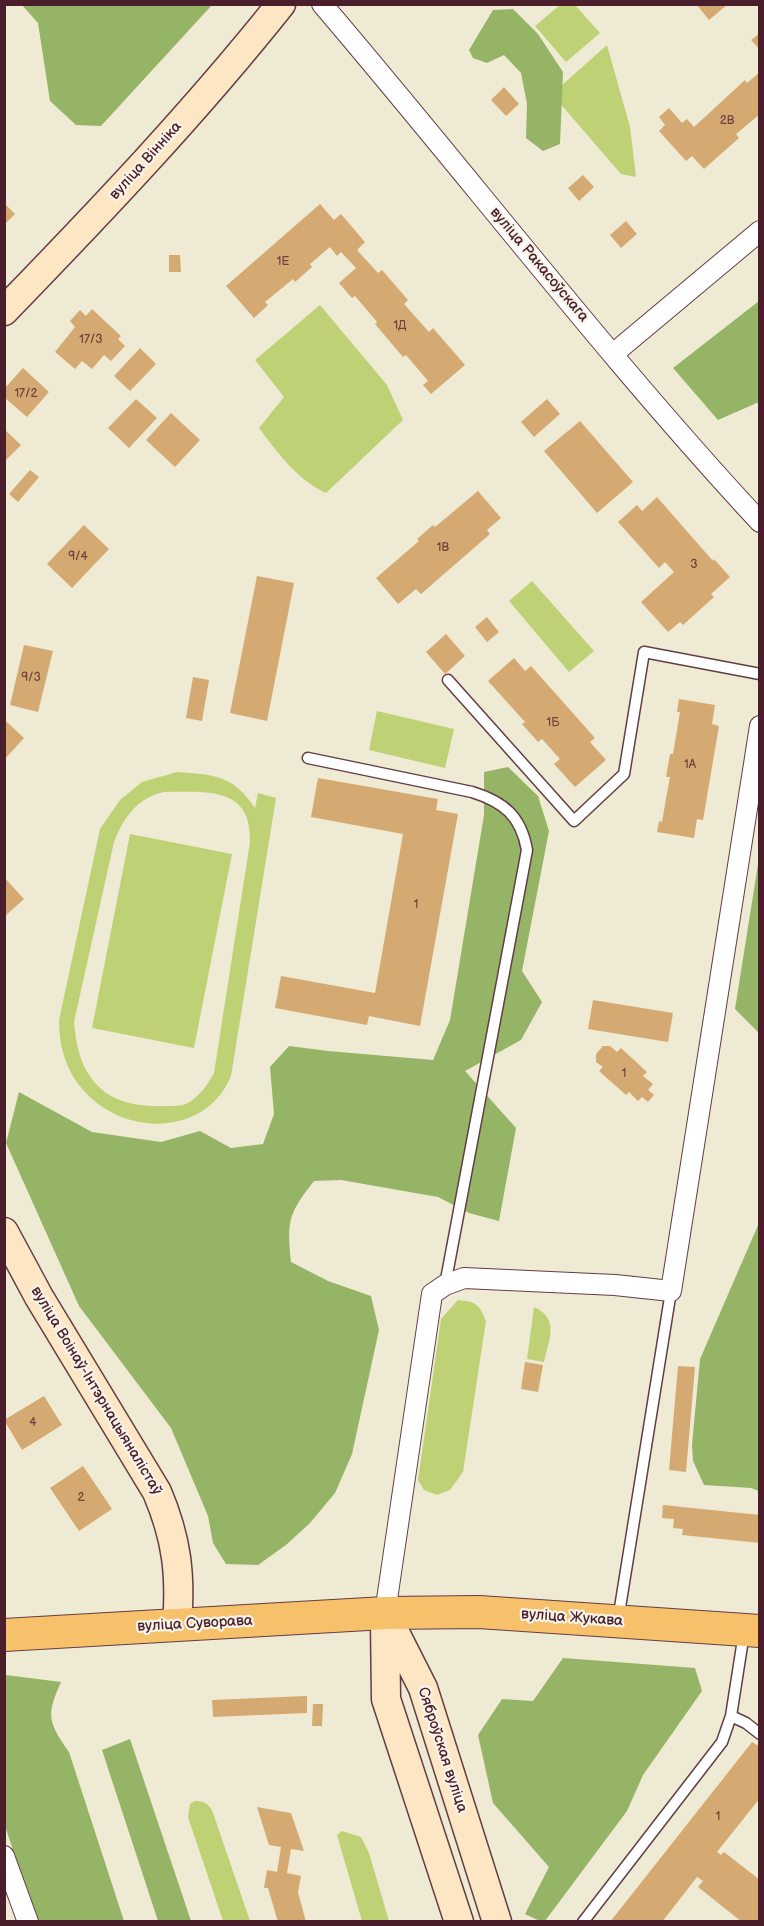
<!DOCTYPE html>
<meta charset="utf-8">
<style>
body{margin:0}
#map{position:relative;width:764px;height:1926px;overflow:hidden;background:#efead3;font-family:"Balsamiq Sans",sans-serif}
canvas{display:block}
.frame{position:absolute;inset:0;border:6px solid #4a1f2b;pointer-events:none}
</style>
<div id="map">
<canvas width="764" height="1926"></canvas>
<div class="frame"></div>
</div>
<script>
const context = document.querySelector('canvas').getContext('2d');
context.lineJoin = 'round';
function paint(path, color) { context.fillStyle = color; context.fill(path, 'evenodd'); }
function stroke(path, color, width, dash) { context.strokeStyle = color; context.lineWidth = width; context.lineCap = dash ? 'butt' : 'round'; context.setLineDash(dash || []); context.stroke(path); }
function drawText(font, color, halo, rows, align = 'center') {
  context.font = font + ' "Balsamiq Sans",sans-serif'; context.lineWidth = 4.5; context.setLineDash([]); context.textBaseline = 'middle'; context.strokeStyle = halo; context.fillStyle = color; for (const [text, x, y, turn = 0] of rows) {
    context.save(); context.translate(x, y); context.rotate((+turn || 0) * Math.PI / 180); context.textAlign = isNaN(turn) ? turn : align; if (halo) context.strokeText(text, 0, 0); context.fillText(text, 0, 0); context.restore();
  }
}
paint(new Path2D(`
 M560,5H575L600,33L566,62L535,26Z
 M607,45L630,127L636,177L621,174L552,94Z
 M320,305L387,385L403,420L326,493C296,479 278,453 259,428L284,397L255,360Z
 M532,581L594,651L569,672L509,601Z
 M377,711L454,729L445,768L369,750Z
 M177,772C214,775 232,774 255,808L258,793L276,798L231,1076C208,1133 133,1137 91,1098C68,1077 59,1050 59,1020L100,829L120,800L142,782ZM164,792C206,792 252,786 250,842L214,1073C207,1086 199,1097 186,1104C181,1106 174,1106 168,1106C141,1107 110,1104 92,1079C79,1062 76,1043 74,1022L114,842C124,817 137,798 164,792Z
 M130,834L232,854L194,1048L92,1028Z
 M458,1300C477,1302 479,1304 486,1321L463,1472L450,1490L437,1495L424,1490L418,1480L441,1319Z
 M534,1307C560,1319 549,1339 544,1362L527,1359Z
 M195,1801C204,1801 207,1803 212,1810L250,1921H223L188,1817L190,1804Z
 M342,1831L361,1837L369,1853L389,1921H362L337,1835Z`), '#bed275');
paint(new Path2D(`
 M22,5H212L101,126L76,125L50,101L38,23Z
 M513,9L538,34L563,72L560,144L543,151L526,138L527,104L521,73L504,55L487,63L473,58L469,50L493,10Z
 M759,301V402L718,420L673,368Z
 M508,767L538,796L549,831L522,971L542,1002L521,1040L465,1071L516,1128L499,1221L469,1213L438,1197L341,1180L314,1181C288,1214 287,1221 291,1262L328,1281L371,1296L379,1330L352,1454L335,1493L310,1523L286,1545L258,1565L226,1564L213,1543L208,1516L171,1428L79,1306L6,1143L19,1092L92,1132L161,1142L200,1131L231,1148L263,1144L274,1114L270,1067L289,1046L328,1051L433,1060L450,1020L484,815V772Z
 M759,858V1033L735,1009Z
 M759,1223V1491L751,1488L704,1485L693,1461L692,1445L700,1359Z
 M563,1658L695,1668L702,1691L643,1775L627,1811L545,1921H540L525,1914L549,1867L493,1803L478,1735L502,1699L533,1701Z
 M6,1675L61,1682C46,1715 48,1722 69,1752L124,1921H37L5,1826L4,1679Z
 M130,1739L191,1921H158L102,1750Z`), '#96b466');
paint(new Path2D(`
 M696,4H728L709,20Z
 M760,33V50L751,40Z
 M760,72V114L736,134L739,138L704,169L692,156L686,161L659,131L665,125L659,117L669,108L682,123L687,119L694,127L745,80L747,83Z
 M504,87L519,104L506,116L491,100Z
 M583,175L594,187L579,201L568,188Z
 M4,203L15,214L4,225Z
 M320,204L334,220L341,214L365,242L357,250L378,273L382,270L408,300L404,304L429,332L433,328L465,365L431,394L423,385L428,381L406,355L403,357L375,324L377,322L355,296L352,298L339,283L356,268L341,252L337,256L330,247L310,264L312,267L295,282L293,279L265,302L268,305L254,318L226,286Z
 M626,221L637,234L621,248L610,235Z
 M169,255H180L181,272H169Z
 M92,309L121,336L118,339L125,346L111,361L104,355L92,369L82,361L75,369L55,352L75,327L70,321L80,310L86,316Z
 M140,348L156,364L130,391L114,376Z
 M23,368L49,392L27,417L4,397V389Z
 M136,399L157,418L129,448L108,428Z
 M547,399L560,414L534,437L521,422Z
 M171,413L200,440L175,467L146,440Z
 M580,421L633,482L597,513L544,451Z
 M4,429L21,445L4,462Z
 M30,470L39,477L18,502L9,494Z
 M478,491L501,518L487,530L490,534L421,594L416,589L398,604L376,578L419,541L417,539L433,525L435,527Z
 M657,497L713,561L714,559L730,577L711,594L714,597L683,625L680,622L668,632L641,602L674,572L665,562L659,568L618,522L637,505L642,511Z
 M84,525L109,549L72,588L47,564Z
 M257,576L294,583L267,721L230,713Z
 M487,617L499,632L487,642L475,627Z
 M446,634L465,656L445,674L426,652Z
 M24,645L53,651L38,712L10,705Z
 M514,658L525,671L531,666L595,738L590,742L606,760L575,787L554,764L560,759L542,739L538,742L522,724L525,722L488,681Z
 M193,677L209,680L202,721L186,718Z
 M679,699L715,705L712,724L719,726L703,820L697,819L694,838L657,832L659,821L662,822L666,799L670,777H666L670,754H673L680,712H677Z
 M7,722L24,738L4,760V724Z
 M318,778L438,799L436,810L458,814L420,1026L369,1016L367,1025L275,1008L281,976L375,993L403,834L311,817Z
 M4,877L24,899L4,917Z
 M593,1000L673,1013L668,1042L588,1029Z
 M603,1046H610L617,1052L621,1048L647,1072L643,1076L653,1084L648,1090L654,1095L648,1102L642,1097L638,1101L629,1092L626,1095L599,1071L603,1067L596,1062V1054Z
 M525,1362L543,1365L538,1392L521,1389Z
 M678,1366L695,1367L686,1472L669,1470Z
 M44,1396L62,1425L22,1450L4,1420Z
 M83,1466L112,1509L79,1531L50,1488Z
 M663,1505L760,1515V1543L682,1535L683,1529L673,1528L674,1519L662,1518Z
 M307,1696V1713L213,1717L212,1700Z
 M313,1704H323L322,1726H312Z
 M752,1742L760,1747V1798L717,1852L721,1855L724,1852L760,1880V1922H742L698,1887L703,1881L697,1877L662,1922H610Z
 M257,1807L291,1813L304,1851L291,1849L287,1873L301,1876L298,1892L306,1922H278L268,1888H264L267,1870L277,1872L281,1847L269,1845Z`), '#d5aa72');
const lane = new Path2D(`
 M448,680L574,821L624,774L644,652L760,674
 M308,758L472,792C504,802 521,816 527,850L445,1285
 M618,1620L671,1291
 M731,1716L746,1723L760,1734
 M583,1922L722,1742L731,1716L744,1633`);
const street = new Path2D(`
 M322,4C469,176 606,356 760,522
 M613,354L760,231
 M385,1613L432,1294L445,1285L464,1278L615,1285L671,1291L760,726
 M4,1856L28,1922`);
const secondary = new Path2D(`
 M4,311C100,212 195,112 281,4
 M4,1232L39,1297L157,1492C177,1539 181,1575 177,1626
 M385,1613L423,1688L497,1922
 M385,1621L386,1699L459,1922`);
const primary = new Path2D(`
 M4,1635L385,1613L479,1612L760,1631`);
stroke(lane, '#633d44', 13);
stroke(street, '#633d44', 22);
stroke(secondary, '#633d44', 31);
stroke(primary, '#633d44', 34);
stroke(lane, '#fff', 10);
stroke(street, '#fff', 20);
stroke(secondary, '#fce6c4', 28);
stroke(primary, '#f7c06b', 32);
drawText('12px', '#6d423d', null, [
 ["2В",727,121],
 ["1Е",283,262],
 ["1Д",400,326],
 ["17/3",91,340],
 ["17/2",26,394],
 ["1В",443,548],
 ["9/4",78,557],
 ["3",694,565],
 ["9/3",31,678],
 ["1Б",553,723],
 ["1А",690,765],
 ["1",416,905],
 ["1",624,1074],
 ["4",33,1423],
 ["2",81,1498],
 ["1",718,1817]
]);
drawText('15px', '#4a1f2b', '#f7f3e8', [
 ["вуліца Вінніка",146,161,-48],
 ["вуліца Ракасоўскага",539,265,50],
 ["вуліца Воінаў-Інтэрнацыяналістаў",96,1391,59],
 ["вуліца Жукава",572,1618,4],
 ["вуліца Суворава",195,1624,-3],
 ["Сяброўская вуліца",442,1750,72]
]);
</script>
